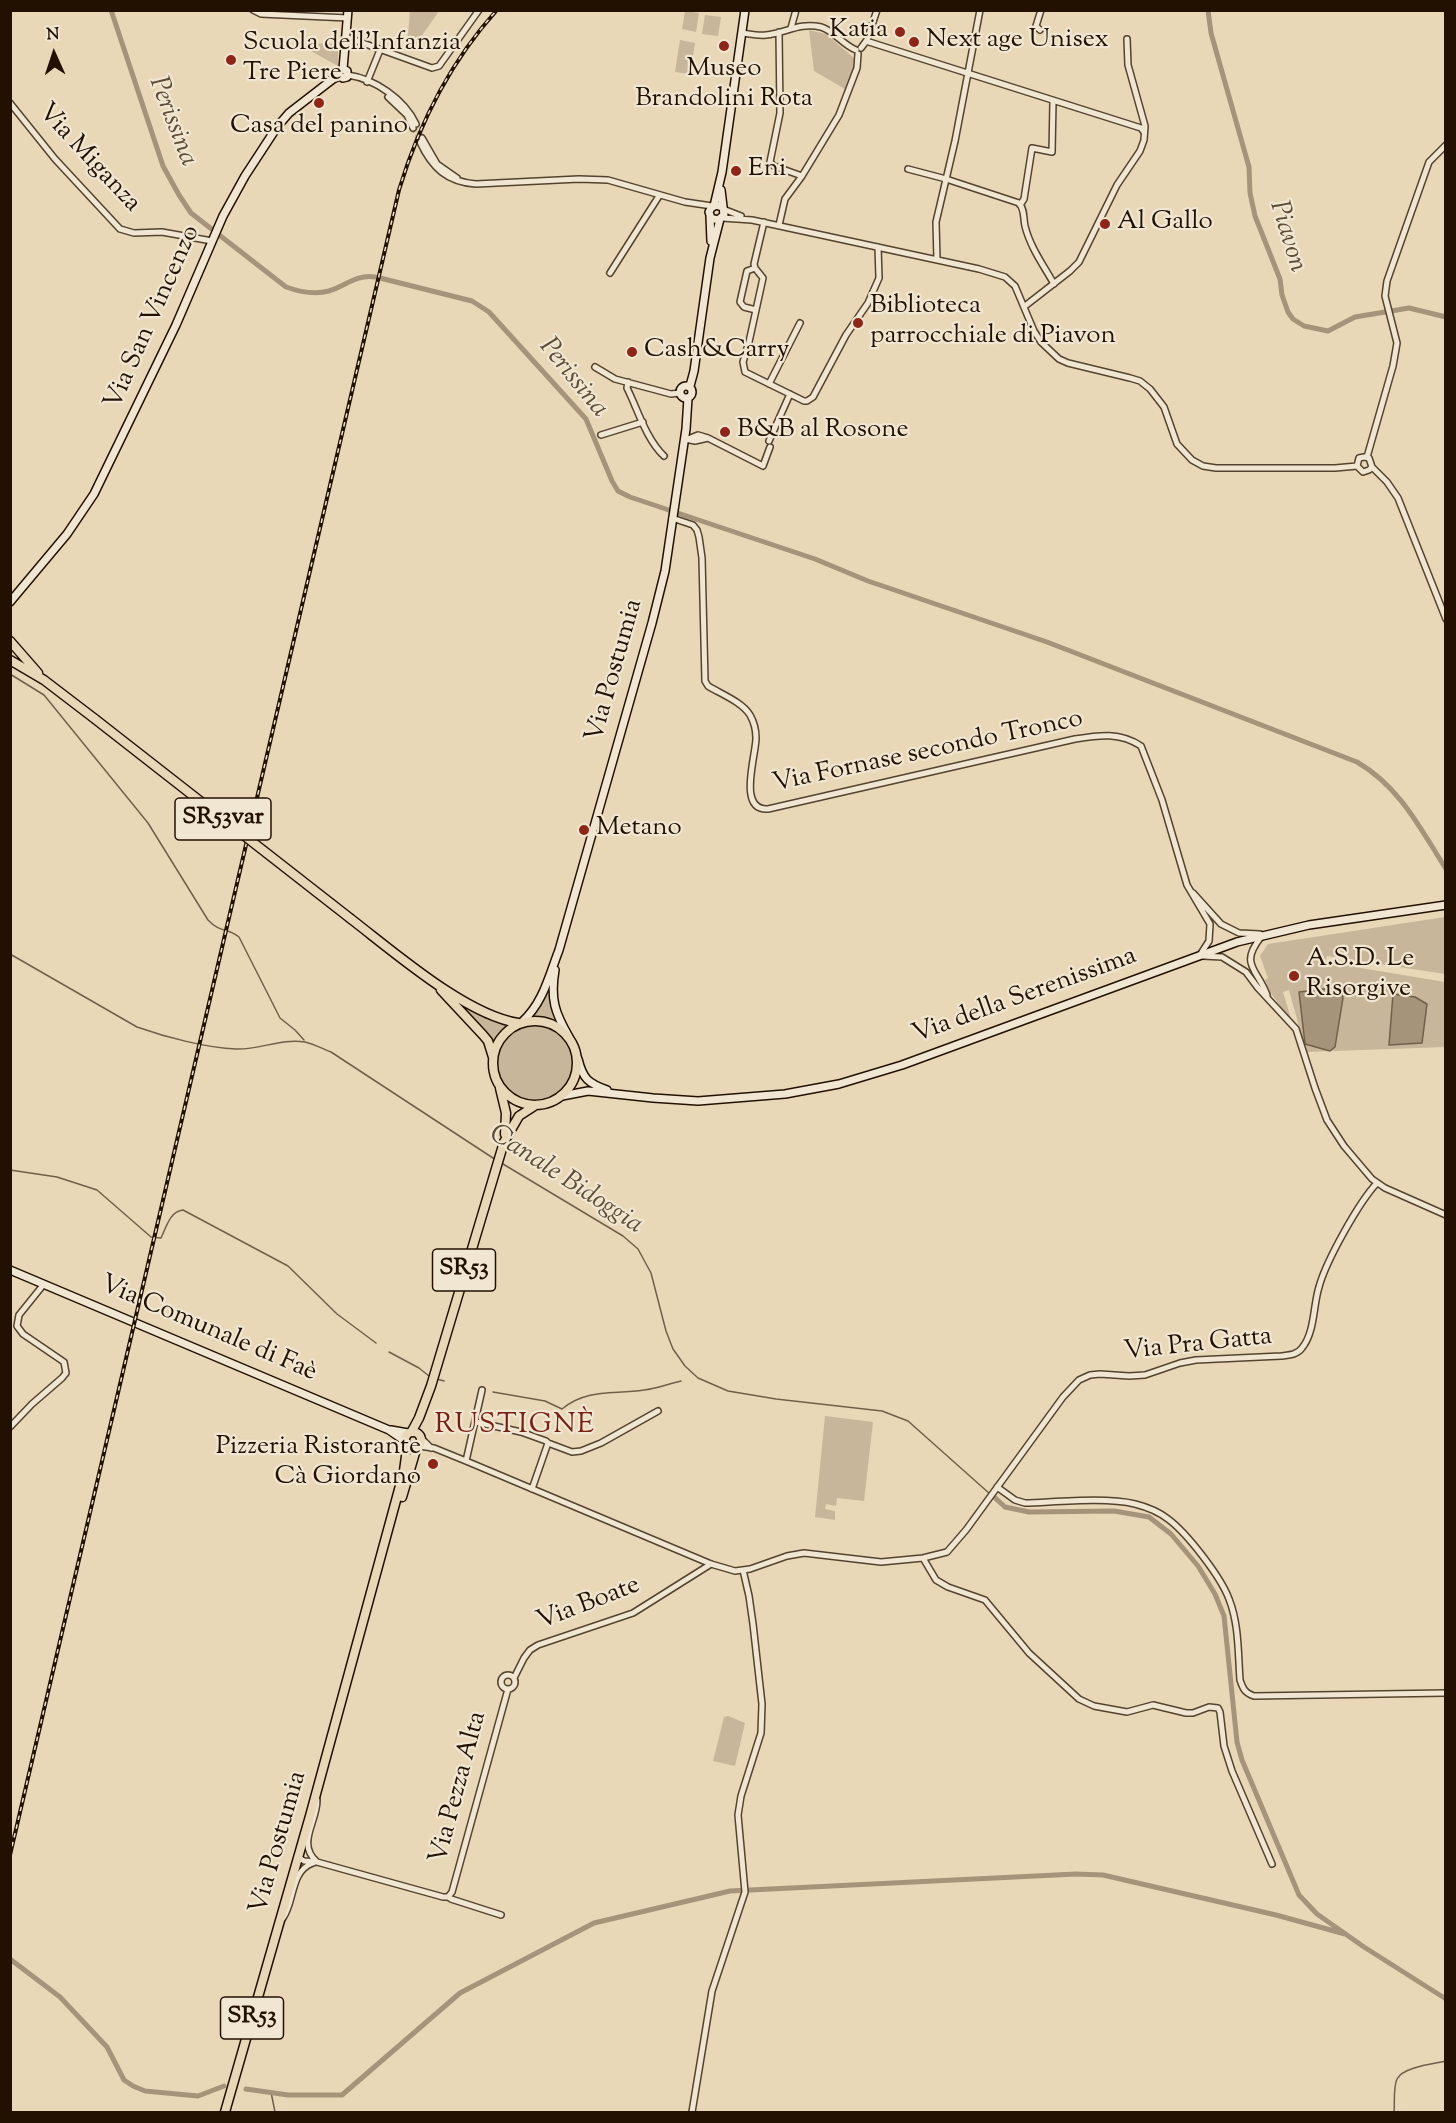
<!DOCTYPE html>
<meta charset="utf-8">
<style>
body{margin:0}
#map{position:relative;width:1456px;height:2123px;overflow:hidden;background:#e8d8b8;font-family:"Sorts Mill Goudy",serif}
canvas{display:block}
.frame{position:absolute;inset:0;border:12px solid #231100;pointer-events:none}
.north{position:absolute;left:24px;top:24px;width:60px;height:60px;-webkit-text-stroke:4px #f0e6d1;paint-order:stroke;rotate:357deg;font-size:16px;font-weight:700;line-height:24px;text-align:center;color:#231100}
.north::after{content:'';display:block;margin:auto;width:21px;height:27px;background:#231100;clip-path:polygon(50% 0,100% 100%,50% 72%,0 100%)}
</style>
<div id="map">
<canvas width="1456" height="2123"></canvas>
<div class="frame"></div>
<div class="north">N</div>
</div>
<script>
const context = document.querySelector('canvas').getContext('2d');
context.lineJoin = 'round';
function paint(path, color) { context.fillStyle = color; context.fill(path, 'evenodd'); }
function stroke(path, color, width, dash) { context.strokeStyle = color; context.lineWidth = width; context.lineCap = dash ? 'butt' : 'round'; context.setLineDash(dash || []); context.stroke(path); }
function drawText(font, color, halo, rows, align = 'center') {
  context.font = font + ' "Sorts Mill Goudy",serif'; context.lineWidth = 4.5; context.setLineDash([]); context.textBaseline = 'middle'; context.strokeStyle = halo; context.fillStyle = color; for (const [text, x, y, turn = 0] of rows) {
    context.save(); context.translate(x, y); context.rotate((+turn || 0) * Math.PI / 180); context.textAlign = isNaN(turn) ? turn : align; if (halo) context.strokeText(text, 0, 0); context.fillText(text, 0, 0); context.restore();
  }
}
paint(new Path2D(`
 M410,11H439L412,50L407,47Z
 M685,11L699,13L696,32L682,29Z
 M705,15L721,17L718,36L702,34Z
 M809,30L826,34L854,58V66L845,89L814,71Z
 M680,40L695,43L690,74L675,72Z
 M297,43L338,44V66L298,44Z
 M1445,917V974L1327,956L1325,962L1445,982V1047L1306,1052L1289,990L1283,992L1292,1022L1270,992L1265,980L1268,978L1260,956L1268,944Z
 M552,973L558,1021L545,1017H531L541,1003Z
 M446,992L509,1024L496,1035L492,1044Z
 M497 1062a38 38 0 1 1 76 0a38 38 0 1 1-76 0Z
 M825,1416L873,1422L864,1501L837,1498L836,1506L826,1504L825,1509L835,1511V1520L815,1517Z
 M728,1716L745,1723L735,1766L713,1761L724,1717Z`), '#c7b699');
const water = new Path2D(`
 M1333,988L1341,991L1343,998L1335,1047L1330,1051L1305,1044L1299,992Z
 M1393,994L1415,997L1427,1004L1422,1043L1389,1045Z`);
paint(water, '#a59479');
stroke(water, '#716049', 1.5);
stroke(new Path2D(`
 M10,674L44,695L148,823L208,920C220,933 228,928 239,937L280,1018L295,1030L304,1040
 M10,954L137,1027C165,1037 207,1048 236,1049C259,1050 282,1038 305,1042C314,1044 323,1049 331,1052L496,1160
 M503,1164L623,1236L638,1249L651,1273L666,1331L673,1349L685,1366L698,1378L728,1391L776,1399L882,1411L908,1421L990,1494
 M10,1170L57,1177L97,1190L151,1237L161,1238C166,1228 170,1211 183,1210L288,1266L337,1314L376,1343
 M389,1352L419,1368L429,1376
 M437,1379L444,1381
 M493,1392L545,1401L562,1409C587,1388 614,1395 644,1390C656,1389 668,1384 681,1381
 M271,2092L275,2112
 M1394,2112C1395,2103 1393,2088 1397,2079C1403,2067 1433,2064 1446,2061`), '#716049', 1.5);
stroke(new Path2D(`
 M111,10L163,166L179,195L191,213L286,287C300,292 314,295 329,291C345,286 357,274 375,277
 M1208,10L1211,33L1249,167L1250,193L1255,216L1280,279L1282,295L1288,312L1293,319L1304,326L1328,331L1355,317L1409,308L1446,317
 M380,278L472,301L489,312L586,419L612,481L618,491L630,497L815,559L868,581L1047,642L1357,762C1400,787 1420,828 1446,869
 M992,1495L1005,1507L1029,1512L1114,1511L1149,1517L1171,1534L1198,1566L1215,1594L1224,1616L1237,1742L1242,1760L1299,1895L1317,1914L1364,1947L1446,1999
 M10,1959L60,1997L107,2047L124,2080L133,2086L145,2091L198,2096L224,2086
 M246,2089L288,2095H342L460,1993L594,1923L730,1891L1076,1874L1103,1875L1276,1915L1345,1934`), '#a59479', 5);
stroke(new Path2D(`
 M416,124L422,138
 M413,128L420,142`), '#caba9c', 5, [5, 2.5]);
const street = new Path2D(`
 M253,10L261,14L348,18
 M791,28L796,10
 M1040,30L1036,26L1041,10
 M779,32L780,113L770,162L774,166L802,176
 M742,33C750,34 758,36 766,35C786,33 799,22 821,27C833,30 843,45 856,50
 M346,37L432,68L439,66L479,10
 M866,41L1141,128L1144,132
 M861,48L867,40L877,10
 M348,75C375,79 404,99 416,124
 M367,82L380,50
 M388,97L407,115L413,128
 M10,103L55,159L120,229L134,233L162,232L212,241
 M422,138L437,164L457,178
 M420,142C432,168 447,182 476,184L579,179L608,180L685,202L712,206
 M908,169L946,179L1019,203C1025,210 1023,217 1025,226C1030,247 1044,266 1054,284
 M1020,205L1024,199L1032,148L1052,152L1053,102
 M723,209L741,216
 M722,218L752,220L979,269L1005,277L1015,286L1034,331L1041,342L1059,359L1068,363L1130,378L1140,381L1150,389L1164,407L1177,444L1192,460L1203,466L1216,468H1335L1357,466
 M764,222L754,264L755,268L763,278L749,342L743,362L745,372L804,401H807L813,397L846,335L868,303L879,278L878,247
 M779,225L785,199L802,176L839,115L857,68L858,54
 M937,260L936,222L955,141L980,10
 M755,268L747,271L740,302L744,307L756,310
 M610,273L659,196
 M1025,306L1070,271L1079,262L1117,185L1140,151L1144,140L1145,126L1128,65L1127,39
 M595,367L615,379L671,394L680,393
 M628,382L627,388C638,410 646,439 664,456
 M769,384L800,323
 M601,435L643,422
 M708,438L763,466L770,447
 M685,439L695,441L708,438L698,435L688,439
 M769,441L790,394
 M1367,457L1393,366L1397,343L1385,296L1387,281L1429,162L1446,145
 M1357,466L1359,458L1364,457L1369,458L1372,467L1387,482L1398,498L1446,619
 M1357,466L1363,472L1369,470L1372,467
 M672,518L693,525L697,530L699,537L702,558L705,681L708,686C721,694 742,702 750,715C754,722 756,730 756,738C756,756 737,811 768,809L1075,739C1100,735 1120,732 1141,746L1162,800L1187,885L1210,924L1209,941L1200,955
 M1193,893L1221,924L1239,933L1260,934
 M1261,937C1239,965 1257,968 1267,995
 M1203,956L1222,957L1246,972L1258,988L1296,1029L1315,1088L1327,1120L1344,1146L1372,1179L1385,1188L1446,1215
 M476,1422L521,1432L546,1441L548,1443L572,1452L581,1451L601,1443L658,1411
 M10,1427L32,1404L62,1378L66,1373L64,1362L23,1334L17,1326L19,1315L44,1284
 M421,1438L431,1448
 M418,1446L434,1448L466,1461L711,1564L735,1571L750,1569L787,1556L804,1553L881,1562L923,1558L947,1552L966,1530L1063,1397L1079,1380L1090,1375L1100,1374L1129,1376L1145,1375L1180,1363L1196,1360L1281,1356C1289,1355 1297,1355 1302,1348C1315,1332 1313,1306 1319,1287C1326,1261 1359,1202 1377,1183
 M466,1461L482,1390
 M997,1487L1015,1500L1025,1503C1057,1502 1106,1497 1135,1504C1147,1507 1159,1512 1168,1519C1187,1533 1221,1577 1229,1599C1239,1624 1238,1653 1240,1680C1243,1689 1245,1693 1254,1696L1446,1693
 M532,1489L548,1443
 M923,1558L936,1580L948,1587L985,1600L1029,1653L1079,1699L1094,1706L1127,1712L1153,1705L1186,1713H1193L1209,1707L1218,1708L1220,1712L1224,1746L1232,1771L1272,1864
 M501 1682a7 7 0 1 1 14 0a7 7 0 1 1-14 0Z
 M514,1678L524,1658L530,1650L538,1645L633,1613L711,1564
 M298,1857L304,1861L317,1862L443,1897H448L452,1892L508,1689
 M317,1862C296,1843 317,1823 317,1800
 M448,1897L451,1899L501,1915
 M283,1918C295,1901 290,1871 313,1863
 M692,2112L712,1991L745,1892L738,1815L741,1796L761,1733L762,1704L753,1624L749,1596L743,1570`);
const secondary = new Path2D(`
 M343,69L348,10
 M721,190L724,215L718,220L711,218L709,212L711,208L716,205L722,207
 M714,206L722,172L745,10
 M710,216L711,241
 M680 392a6 6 0 1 1 12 0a6 6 0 1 1-12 0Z
 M690,386L694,371L710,258L720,219
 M10,602L67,534L94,494L176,325L223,216L245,176L277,127L289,113L333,79L340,76L343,78L347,77V71L343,69
 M555,970C550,999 555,1013 569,1037
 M522,1022C543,1003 549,976 559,950L652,623L665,571L686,429L688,398
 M578,1059C583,1079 588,1083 607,1090
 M562,1096L588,1091L653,1098L698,1101L785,1094L839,1084L902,1065L1237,942L1309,925L1446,905
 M10,1270L389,1430L405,1441
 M391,1430L408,1433`);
const primary = new Path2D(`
 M10,641L38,673
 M10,660L44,680L95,719
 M351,919C394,952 466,1015 518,1023
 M441,990L483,1035L488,1041L493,1057
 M493 1063a42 42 0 1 1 84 0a42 42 0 1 1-84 0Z
 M500,1088L506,1113L505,1134
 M412,1431L419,1418L431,1386L504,1142L519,1116L536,1105
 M405 1440a8 8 0 1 1 16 0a8 8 0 1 1-16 0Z
 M402,1497L417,1446
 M225,2112L310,1816L404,1471L406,1456L405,1443`);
stroke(street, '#54432e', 8);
stroke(secondary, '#231100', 10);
stroke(primary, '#231100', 11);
stroke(street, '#f0e6d1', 5);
stroke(secondary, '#f0e6d1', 7);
stroke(primary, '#e8d8b8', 8);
const rail = new Path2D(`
 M10,1855L399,190C419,124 450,62 497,10`);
stroke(rail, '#231100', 4);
stroke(rail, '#f0e6d1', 1.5, [4.5]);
const primaryBridge = new Path2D(`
 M95,719L351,919`);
stroke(primaryBridge, '#231100', 11, []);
stroke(primaryBridge, '#e8d8b8', 8);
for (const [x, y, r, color] of [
 [900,32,6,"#8f2418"],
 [914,42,6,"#8f2418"],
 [724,46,6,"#8f2418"],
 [231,60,6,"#8f2418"],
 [319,103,6,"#8f2418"],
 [736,171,6,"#8f2418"],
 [1105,224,6,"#8f2418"],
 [858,323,6,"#8f2418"],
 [632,352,6,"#8f2418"],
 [725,432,6,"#8f2418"],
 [584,830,6,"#8f2418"],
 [1294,976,6,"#8f2418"],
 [433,1464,6,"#8f2418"]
]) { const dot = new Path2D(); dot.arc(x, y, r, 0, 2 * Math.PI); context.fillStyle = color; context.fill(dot); stroke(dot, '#f0e6d1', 2); }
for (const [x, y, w] of [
 [223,819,96],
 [464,1270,63],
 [252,2018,63]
]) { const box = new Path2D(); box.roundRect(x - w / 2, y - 21, w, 42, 4.5); context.fillStyle = '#f0e6d1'; context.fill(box); stroke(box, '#231100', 1.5); }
drawText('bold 24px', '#231100', null, [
 ["SR53var",223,819],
 ["SR53",464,1270],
 ["SR53",252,2018]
]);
drawText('26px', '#231100', '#f0e6d1', [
 ["Katia",888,32,"right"],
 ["Next age Unisex",926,42],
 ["Scuola dell'Infanzia",243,45],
 ["Tre Piere",243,75],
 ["Museo",724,71,"center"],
 ["Brandolini Rota",724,101,"center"],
 ["Casa del panino",319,128,"center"],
 ["Eni",748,171],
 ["Al Gallo",1117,224],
 ["Biblioteca",870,308],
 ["parrocchiale di Piavon",870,338],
 ["Cash&Carry",644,352],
 ["B&B al Rosone",737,432],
 ["Metano",596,830],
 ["A.S.D. Le",1306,961],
 ["Risorgive",1306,991],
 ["Pizzeria Ristorante",421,1449,"right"],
 ["Cà Giordano",421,1479,"right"]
], 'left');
drawText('26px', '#231100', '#f0e6d1', [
 ["Via Miganza",88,159,47],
 ["Via San Vincenzo",154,318,-66],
 ["Via Postumia",616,671,-74],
 ["Via Fornase secondo Tronco",928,753,-12],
 ["Via della Serenissima",1025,997,-20],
 ["Via Comunale di Faè",208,1330,23],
 ["Via Pra Gatta",1198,1346,-6],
 ["Via Boate",589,1605,-21],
 ["Via Pezza Alta",460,1788,-75],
 ["Via Postumia",280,1843,-74]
]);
drawText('italic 27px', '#5e4c36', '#f0e6d1', [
 ["Perissina",171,122,69],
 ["Piavon",1286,237,73],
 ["Perissina",572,379,51],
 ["Canale Bidoggia",565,1181,33]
]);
context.letterSpacing = '1.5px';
drawText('28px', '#7a1f14', '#f0e6d1', [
 ["RUSTIGNÈ",515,1427]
]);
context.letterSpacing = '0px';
</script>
